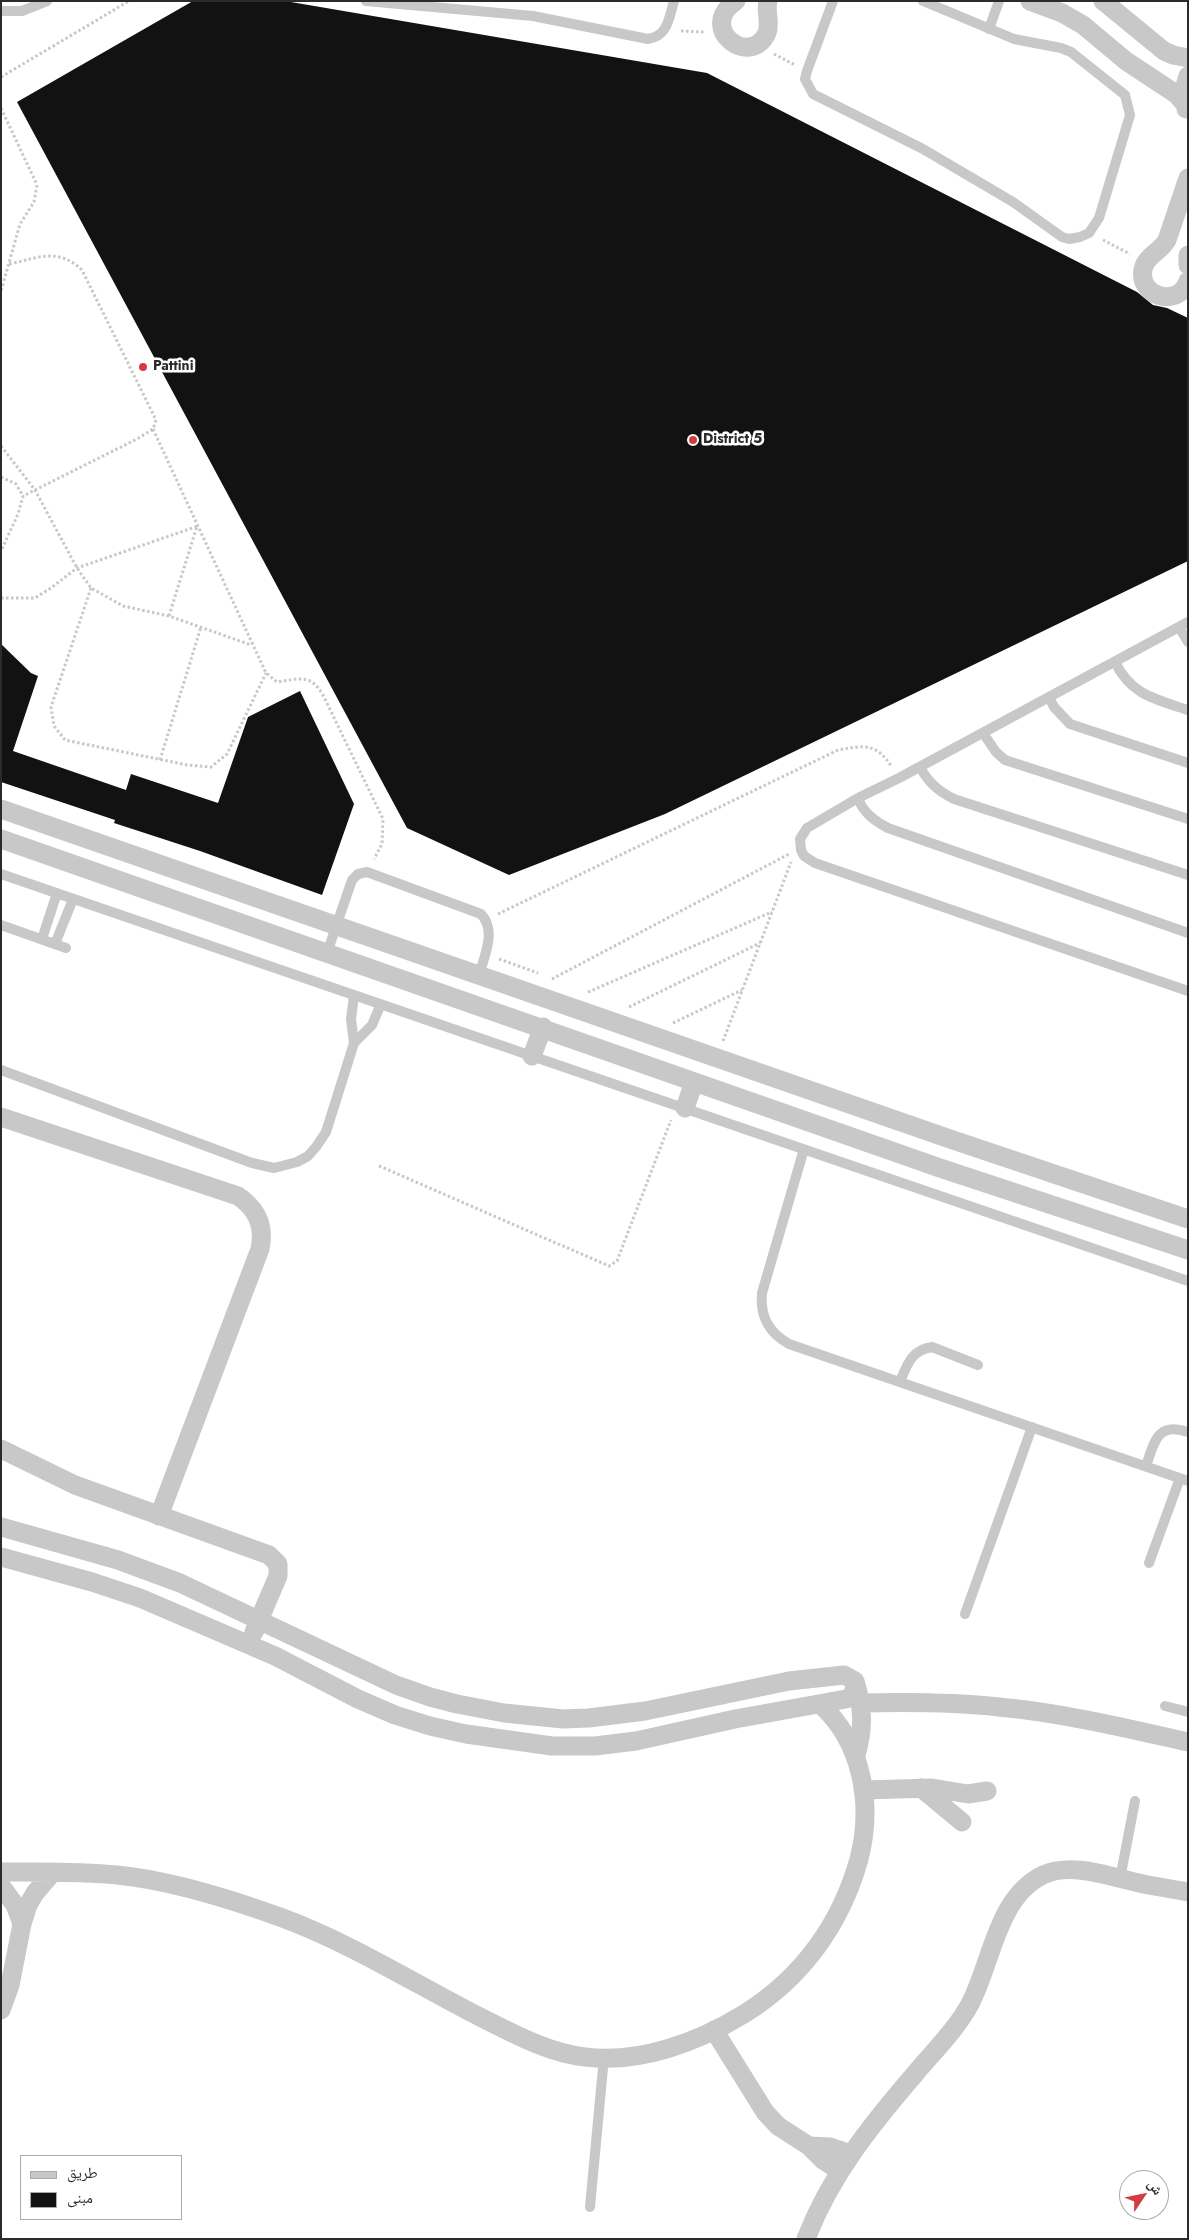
<!DOCTYPE html>
<meta charset="utf-8">
<style>
body{margin:0}
#map{position:relative;width:1189px;height:2240px;overflow:hidden;background:#fff;font-family:Jost,"Noto Naskh Arabic",sans-serif}
canvas{display:block}
.frame{position:absolute;inset:0;border:2px solid #2b2b2b;pointer-events:none}
.legend{position:absolute;left:20px;top:2155px;width:162px;height:65px;box-sizing:border-box;background:#fff;border:1px solid #aaa;margin:0;padding:6px 9px;list-style:none;font-size:15px;color:#2b2b2b}
.legend li{display:flex;align-items:center;gap:10px;height:25px}
.legend b{width:25px;border:1px solid #aaa}
.north{position:absolute;left:1119px;top:2170px;width:50px;height:50px;box-sizing:border-box;background:#fff;border:1px solid #aaa;border-radius:50%;rotate:56deg;font-size:14px;font-weight:700;line-height:20px;text-align:center;color:#2b2b2b}
.north::after{content:'';display:block;margin:auto;width:18px;height:22px;background:#d43c43;clip-path:polygon(50% 0,100% 100%,50% 72%,0 100%)}
</style>
<div id="map">
<canvas width="1189" height="2240"></canvas>
<div class="frame"></div>
<ul class="legend">
<li><b style="height:6px;background:#c8c8c8"></b>طريق</li>
<li><b style="height:14px;background:#121212"></b>مبنى</li>
</ul>
<div class="north">ش</div>
</div>
<script>
const context = document.querySelector('canvas').getContext('2d');
context.lineJoin = 'round';
function paint(path, color) { context.fillStyle = color; context.fill(path, 'evenodd'); }
function stroke(path, color, width, dash) { context.strokeStyle = color; context.lineWidth = width; context.lineCap = dash ? 'butt' : 'round'; context.setLineDash(dash || []); context.stroke(path); }
function drawText(font, color, halo, rows, align = 'center') {
  context.font = font + ' Jost,sans-serif'; context.lineWidth = 5; context.setLineDash([]); context.textBaseline = 'middle'; context.strokeStyle = halo; context.fillStyle = color; for (const [text, x, y, turn = 0] of rows) {
    context.save(); context.translate(x, y); context.rotate((+turn || 0) * Math.PI / 180); context.textAlign = isNaN(turn) ? turn : align; if (halo) context.strokeText(text, 0, 0); context.fillText(text, 0, 0); context.restore();
  }
}
paint(new Path2D(`
 M193,1H285L707,73L1137,292L1153,305L1167,308L1188,318V561L665,814L509,875L407,828L17,102Z
 M1,644L31,673L38,676L13,751L126,790L131,774L218,803L248,717L300,691L354,804L322,895L200,851L114,823L115,820L1,782Z`), '#121212');
stroke(new Path2D(`
 M681,31L704,32
 M774,54L795,65
 M1,77L129,1
 M1,108L37,185L34,202L20,224L1,291
 M1103,240L1130,254
 M9,264C38,258 58,247 82,270L156,420L153,429L137,439L23,496
 M153,429L266,673L277,682C299,679 310,673 323,695L383,819L382,844L374,859
 M1,446L35,490L77,568L91,588L123,606L169,616L251,645
 M1,477L16,484L23,496L18,514L1,551
 M91,588L51,707L54,726L65,740L187,765L211,767L227,754L266,673
 M1,598H35L51,588L77,568L198,526
 M169,616L197,526
 M160,760L201,627
 M498,914L838,750C865,745 876,743 892,767
 M499,959L538,973
 M552,979L789,854
 M588,992L772,912
 M629,1007L760,943
 M673,1023L742,990
 M723,1041L791,862
 M379,1166L609,1266L617,1261L671,1120`), '#c8c8c8', 3, [2.5, 2.5]);
stroke(new Path2D(`
 M366,1L533,16L648,39C668,36 669,18 674,1
 M833,1L807,71L805,79L813,94L923,149L1013,202L1062,237L1069,239L1080,237L1089,233L1099,218L1130,115L1125,95L1071,52L1061,48L1014,39L923,1
 M1,11H22L47,1
 M989,29L999,1
 M1188,622L899,778L858,798L807,828L800,839L801,850L804,856L815,863L1188,991
 M1179,627L1188,642
 M1115,662C1131,695 1155,699 1188,710
 M1049,697L1054,707L1070,724L1188,763
 M983,733L996,752L1005,760L1188,819
 M920,767C928,782 938,791 954,799L1188,875
 M858,798C863,813 875,821 888,828L1188,933
 M1,874L1188,1281
 M1,925L66,948
 M42,939L57,893
 M55,944L73,899
 M327,953L352,880L358,874L367,872L481,914C497,931 484,956 479,976
 M354,1043L372,1025L381,1004
 M1,1070L252,1163L274,1168L297,1162L308,1156L316,1147L326,1132L354,1043L351,1019L354,995
 M804,1149L762,1293C760,1316 768,1332 789,1344L1188,1481
 M900,1382C907,1365 911,1350 932,1347L978,1365
 M1146,1466C1154,1443 1157,1421 1188,1432
 M1149,1563L1180,1478
 M965,1614L1032,1427
 M1165,1706L1188,1712
 M1120,1879L1135,1801
 M590,2207L604,2057`), '#c8c8c8', 10);
stroke(new Path2D(`
 M736,1C696,28 750,69 767,33C771,22 765,12 768,1
 M1030,1L1062,13L1083,25L1126,61L1176,94L1184,103
 M1103,1L1164,51L1173,55L1188,58
 M1186,109L1184,89L1188,76
 M1188,178L1167,240C1161,251 1148,255 1144,266C1134,295 1178,310 1188,281
 M1188,255V265
 M1,809L950,1139L1188,1219
 M1,839L940,1168L1188,1250
 M532,1056L543,1027
 M685,1108L694,1082
 M1,1117L238,1196C257,1209 265,1226 260,1249L159,1516
 M1,1449L75,1485L269,1555L278,1564V1576L254,1632
 M1,1527L118,1560L180,1583L396,1685L430,1697L457,1704L504,1713L563,1719L589,1718L645,1711L789,1681L844,1675L855,1681C863,1707 864,1728 856,1755
 M1,1557L92,1582L140,1598L275,1656L358,1699L395,1715L430,1726L466,1734L552,1746H595L636,1741L735,1719L846,1699L851,1697L856,1686
 M862,1703C908,1702 953,1702 999,1707C1063,1713 1126,1728 1188,1742
 M921,1788L962,1822
 M863,1790L932,1788L968,1794L987,1791
 M1,1872C40,1872 79,1871 117,1875C170,1880 230,1899 280,1917C351,1943 415,1984 482,2018C514,2034 549,2053 585,2057C640,2064 698,2042 744,2014C802,1978 841,1924 859,1859C873,1805 863,1743 820,1704
 M1,1886L15,1905L22,1924
 M1,2010L10,1985L22,1924L28,1905L35,1893L53,1872
 M714,2030L765,2112L778,2126L809,2146L823,2160L840,2171
 M809,2146L830,2147L851,2154
 M806,2239C830,2176 871,2125 914,2075C933,2052 956,2030 970,2004C992,1962 997,1897 1043,1875C1073,1861 1113,1878 1143,1884C1158,1887 1173,1889 1188,1892`), '#c8c8c8', 19);
for (const [x, y, r, color] of [
 [143,367,5,"#d43c43"],
 [693,440,5,"#d43c43"]
]) { const dot = new Path2D(); dot.arc(x, y, r, 0, 2 * Math.PI); context.fillStyle = color; context.fill(dot); stroke(dot, '#fff', 2); }
drawText('bold 14px', '#2b2b2b', '#fff', [
 ["Pattini",153,367],
 ["District 5",703,440]
], 'left');
</script>
